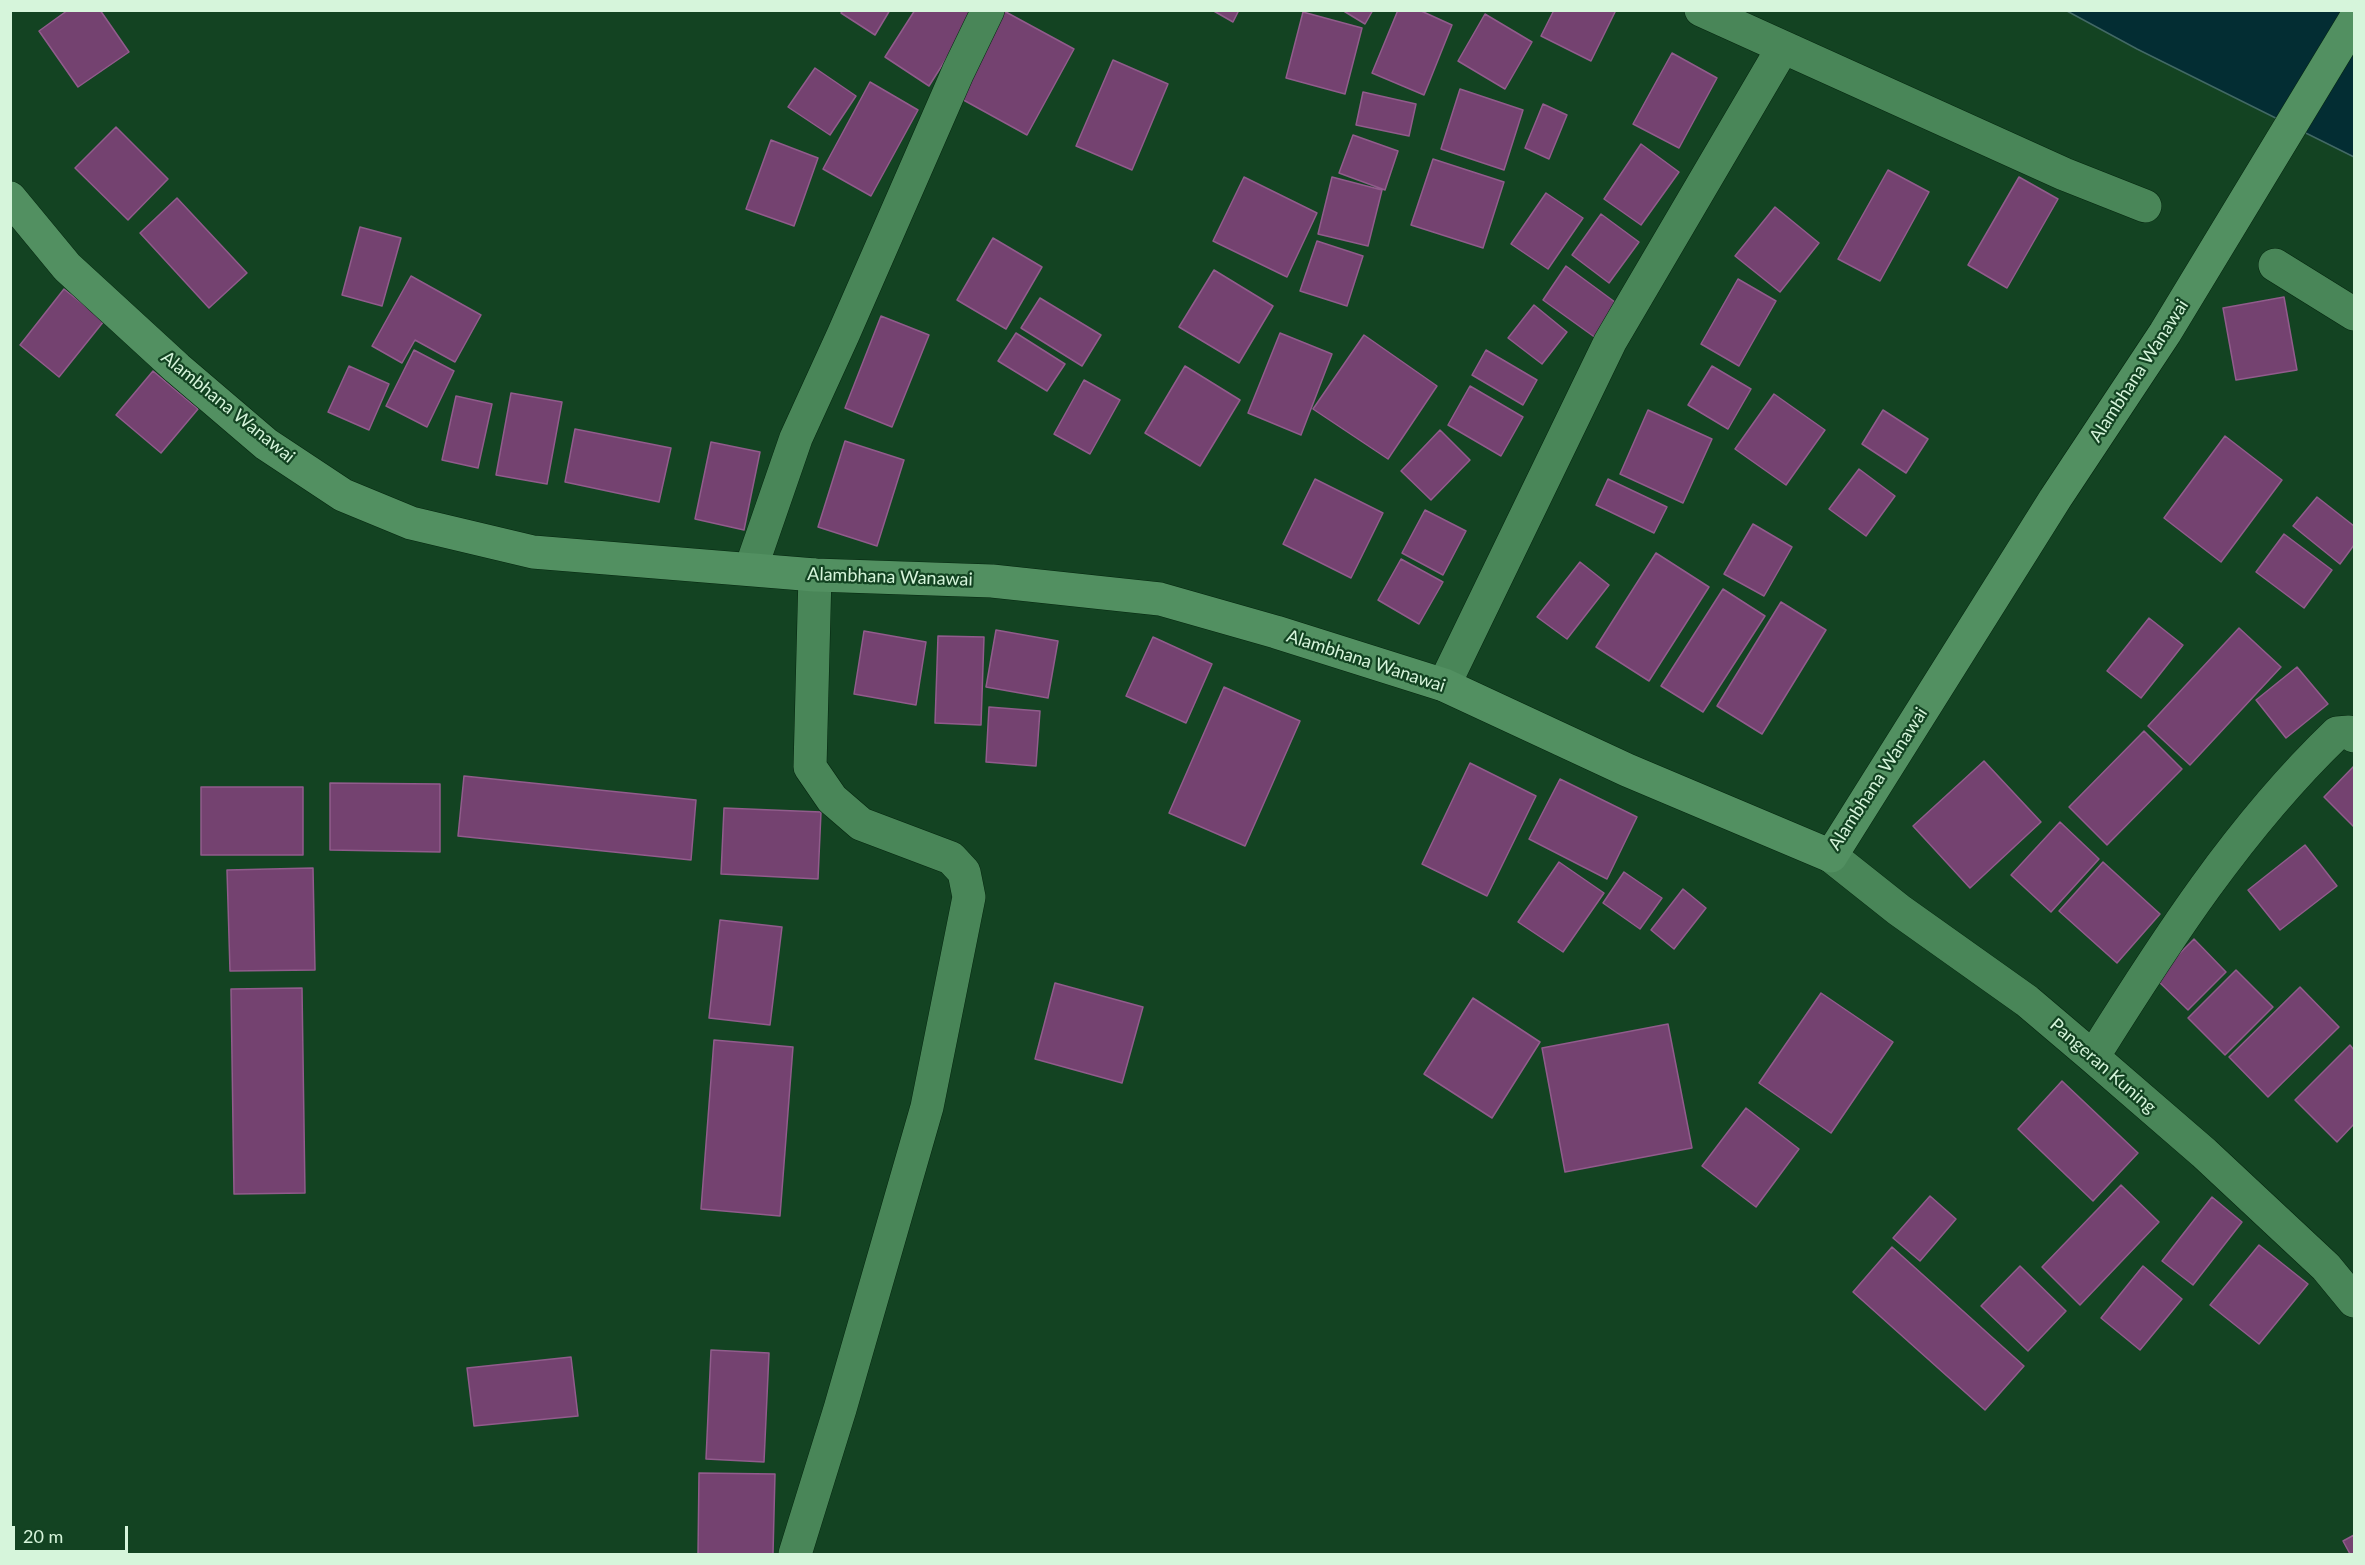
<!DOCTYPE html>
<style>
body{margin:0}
#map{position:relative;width:2365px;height:1565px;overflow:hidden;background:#134322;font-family:Lato,sans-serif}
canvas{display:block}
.frame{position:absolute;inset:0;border:12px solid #d6f5db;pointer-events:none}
.scale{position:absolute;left:12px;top:1526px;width:116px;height:27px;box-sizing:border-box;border:3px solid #d6f5db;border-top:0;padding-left:8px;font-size:18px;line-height:21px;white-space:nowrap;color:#d6f5db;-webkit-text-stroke:4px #134322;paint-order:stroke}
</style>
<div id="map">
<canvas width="2365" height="1565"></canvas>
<div class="frame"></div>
<div class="scale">20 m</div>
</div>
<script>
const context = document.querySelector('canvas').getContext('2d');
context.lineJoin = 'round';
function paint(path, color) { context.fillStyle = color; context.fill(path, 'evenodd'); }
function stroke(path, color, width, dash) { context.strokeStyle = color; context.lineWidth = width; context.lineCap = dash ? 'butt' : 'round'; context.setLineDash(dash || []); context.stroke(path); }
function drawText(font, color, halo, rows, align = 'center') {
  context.font = font + ' Lato,sans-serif'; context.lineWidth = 4.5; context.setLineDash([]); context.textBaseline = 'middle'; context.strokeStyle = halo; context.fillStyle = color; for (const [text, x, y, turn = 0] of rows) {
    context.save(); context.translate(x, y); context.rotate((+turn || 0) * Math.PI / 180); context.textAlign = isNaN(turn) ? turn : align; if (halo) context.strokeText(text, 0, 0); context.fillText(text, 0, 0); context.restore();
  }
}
const water = new Path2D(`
 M2067,11H2354V157L2137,49Z`);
paint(water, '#032d33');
stroke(water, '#426965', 1.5);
const building = new Path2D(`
 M68,10H100L129,52L78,87L39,31Z
 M843,10H890L875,35L841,13Z
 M915,10H977L929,86L885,57Z
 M1212,10H1239L1233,22Z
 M1342,10H1373L1365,24Z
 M1398,10H1419L1452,25L1424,95L1372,73Z
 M1554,10H1616L1591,61L1541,36Z
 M1004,11L1074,49L1027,135L958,97Z
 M1303,12L1362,28L1345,94L1286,78Z
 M1485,14L1532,42L1505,89L1458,61Z
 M1672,53L1717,78L1679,148L1633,124Z
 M1113,60L1168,84L1132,170L1076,146Z
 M815,68L856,96L830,135L788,107Z
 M870,82L918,110L871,196L823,169Z
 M1460,89L1523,110L1504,170L1441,149Z
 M1363,92L1416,104L1409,136L1356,125Z
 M1543,104L1567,115L1549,159L1525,148Z
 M116,127L168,179L128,220L75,168Z
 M1353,135L1398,151L1385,190L1339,173Z
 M771,140L818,158L794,226L746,209Z
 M1641,144L1679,172L1641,225L1604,199Z
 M1433,159L1504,182L1483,248L1411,225Z
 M1888,170L1929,192L1880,281L1838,259Z
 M1244,177L1317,213L1287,277L1213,241Z
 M1332,177L1382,190L1368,246L1318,234Z
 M2019,177L2058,199L2007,288L1968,265Z
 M1546,193L1583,218L1548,269L1511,244Z
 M177,198L247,273L209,308L140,233Z
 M1775,207L1819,243L1780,292L1735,256Z
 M1601,214L1639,242L1609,283L1572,255Z
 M360,227L401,238L382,306L342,295Z
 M993,238L1042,267L1006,329L957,300Z
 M1317,241L1363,256L1347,306L1300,291Z
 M1566,266L1623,308L1600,341L1543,300Z
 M1214,270L1273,306L1239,363L1179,327Z
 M411,276L481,315L455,362L415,340L402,363L372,346Z
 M1738,279L1776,301L1739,366L1701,344Z
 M64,289L104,321L59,377L20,345Z
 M2284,297L2297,370L2236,380L2223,308Z
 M1040,298L1101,335L1082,366L1021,328Z
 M1534,305L1567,332L1542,364L1508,338Z
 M881,316L929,335L892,427L845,408Z
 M1016,333L1065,364L1047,391L998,361Z
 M1280,333L1332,354L1301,435L1248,413Z
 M1364,335L1437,386L1388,459L1313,409Z
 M414,350L454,371L427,427L386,406Z
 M1486,350L1537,380L1523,405L1472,375Z
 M349,366L389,384L369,430L328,412Z
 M1185,366L1240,400L1200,466L1145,433Z
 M1712,366L1751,389L1728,429L1688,405Z
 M153,371L198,409L161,453L116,415Z
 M1084,380L1120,400L1090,454L1054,434Z
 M1470,386L1523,417L1501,456L1448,425Z
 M511,393L562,402L547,484L496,475Z
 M1774,394L1825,430L1786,485L1735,449Z
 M456,396L492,404L478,468L442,460Z
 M1648,410L1712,439L1683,503L1620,474Z
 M1883,410L1928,439L1906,473L1862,444Z
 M575,429L671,448L659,502L565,482Z
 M1440,430L1470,460L1431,500L1401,471Z
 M2225,436L2282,480L2221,562L2164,518Z
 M845,441L904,460L877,546L818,527Z
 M711,442L760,452L744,530L695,519Z
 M1859,469L1895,496L1866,536L1829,509Z
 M1315,479L1383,513L1351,578L1283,544Z
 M1608,479L1667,507L1654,533L1596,505Z
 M2317,497L2354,526V545L2340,564L2293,526Z
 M1425,510L1466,531L1443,575L1402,553Z
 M1753,524L1792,547L1764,596L1724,574Z
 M2284,534L2332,570L2304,608L2256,572Z
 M1656,553L1709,587L1649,681L1596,647Z
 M1401,559L1443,582L1419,624L1378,600Z
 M1580,562L1609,585L1567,639L1537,617Z
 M1723,589L1765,616L1703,712L1661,686Z
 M1781,602L1826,630L1762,734L1717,706Z
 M2149,618L2183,645L2141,698L2107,671Z
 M2239,628L2281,667L2190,765L2148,726Z
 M996,630L1058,641L1048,698L986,687Z
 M864,631L926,642L916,705L854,694Z
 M938,636L984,637L981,725L935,723Z
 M1153,637L1212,664L1186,723L1126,696Z
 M2297,667L2328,704L2286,738L2256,700Z
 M1224,687L1300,721L1245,846L1169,813Z
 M989,707L1040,711L1036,766L986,762Z
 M2144,731L2182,769L2107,845L2069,807Z
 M1984,761L2041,822L1970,888L1913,826Z
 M1470,763L1536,796L1487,896L1422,864Z
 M2354,766V827L2324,797Z
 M464,776L696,800L691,860L458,836Z
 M1560,779L1637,817L1607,879L1529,839Z
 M330,783L440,784V852L330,850Z
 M201,787H303V855H201Z
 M724,808L821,812L818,879L721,874Z
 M2060,822L2099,859L2051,912L2011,875Z
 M2305,845L2337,886L2280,930L2248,890Z
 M1559,862L1604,893L1563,952L1518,922Z
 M2103,862L2160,914L2117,963L2059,911Z
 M313,868L315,970L230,971L227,870Z
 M1624,872L1662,898L1640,929L1603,903Z
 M1683,889L1706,908L1674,949L1651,930Z
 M720,920L782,927L770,1025L709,1018Z
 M2194,939L2226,972L2188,1010L2155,978Z
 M2236,970L2273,1007L2225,1055L2188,1018Z
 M1055,983L1143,1007L1122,1083L1035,1059Z
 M2300,987L2339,1027L2268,1097L2229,1057Z
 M302,988L305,1193L234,1194L231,989Z
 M1821,993L1893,1042L1831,1133L1759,1083Z
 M1473,998L1540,1042L1492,1118L1424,1074Z
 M1668,1024L1692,1148L1565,1172L1542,1048Z
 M714,1040L793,1047L780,1216L701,1209Z
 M2350,1045L2354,1050V1124L2337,1142L2295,1100Z
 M2062,1081L2138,1153L2093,1201L2018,1129Z
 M1746,1108L1799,1149L1756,1207L1702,1166Z
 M2121,1185L2159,1222L2080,1305L2042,1267Z
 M1930,1196L1956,1219L1920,1261L1893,1238Z
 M2212,1197L2242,1222L2193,1285L2162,1261Z
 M2259,1245L2308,1284L2259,1344L2210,1305Z
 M1892,1247L2024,1366L1985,1410L1853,1292Z
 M2020,1266L2066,1311L2028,1351L1981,1306Z
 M2143,1266L2182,1299L2140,1350L2101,1318Z
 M711,1350L769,1353L764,1462L706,1459Z
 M571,1357L578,1416L474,1426L467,1368Z
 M699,1473L775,1474L773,1554H698Z
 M2354,1535V1554H2350L2343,1541Z`);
paint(building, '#744270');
stroke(building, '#915c8c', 1.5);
const minor = new Path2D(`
 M1701,10L2064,174L2145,206
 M2275,265L2354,314
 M751,568L796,438L843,335L958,72L988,10
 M1444,685L1610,342L1782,49
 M1831,856L1899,910L2027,1001L2093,1057L2204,1153L2326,1267L2354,1301
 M2093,1057C2165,942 2239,827 2337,733L2349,732L2354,736
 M795,1554L840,1409L927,1107L969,897L964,872L951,858L861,824L832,799L810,767L815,575`);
const primary = new Path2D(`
 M10,198L67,267L177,368L266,444L343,495L411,523L533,552L815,575L992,581L1160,599L1276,632L1444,685L1627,770L1831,856L2055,499L2165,333L2354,21`);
stroke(minor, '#062710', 34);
stroke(primary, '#062710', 34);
stroke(minor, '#498658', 33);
stroke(primary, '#529061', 33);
drawText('18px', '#d6f5db', '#134322', [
 ["Alambhana Wanawai",2139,371,-57],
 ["Alambhana Wanawai",228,407,39],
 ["Alambhana Wanawai",890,577,2],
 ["Alambhana Wanawai",1366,661,18],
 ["Alambhana Wanawai",1878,779,-57],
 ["Pangeran Kuning",2103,1066,41]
]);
</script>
